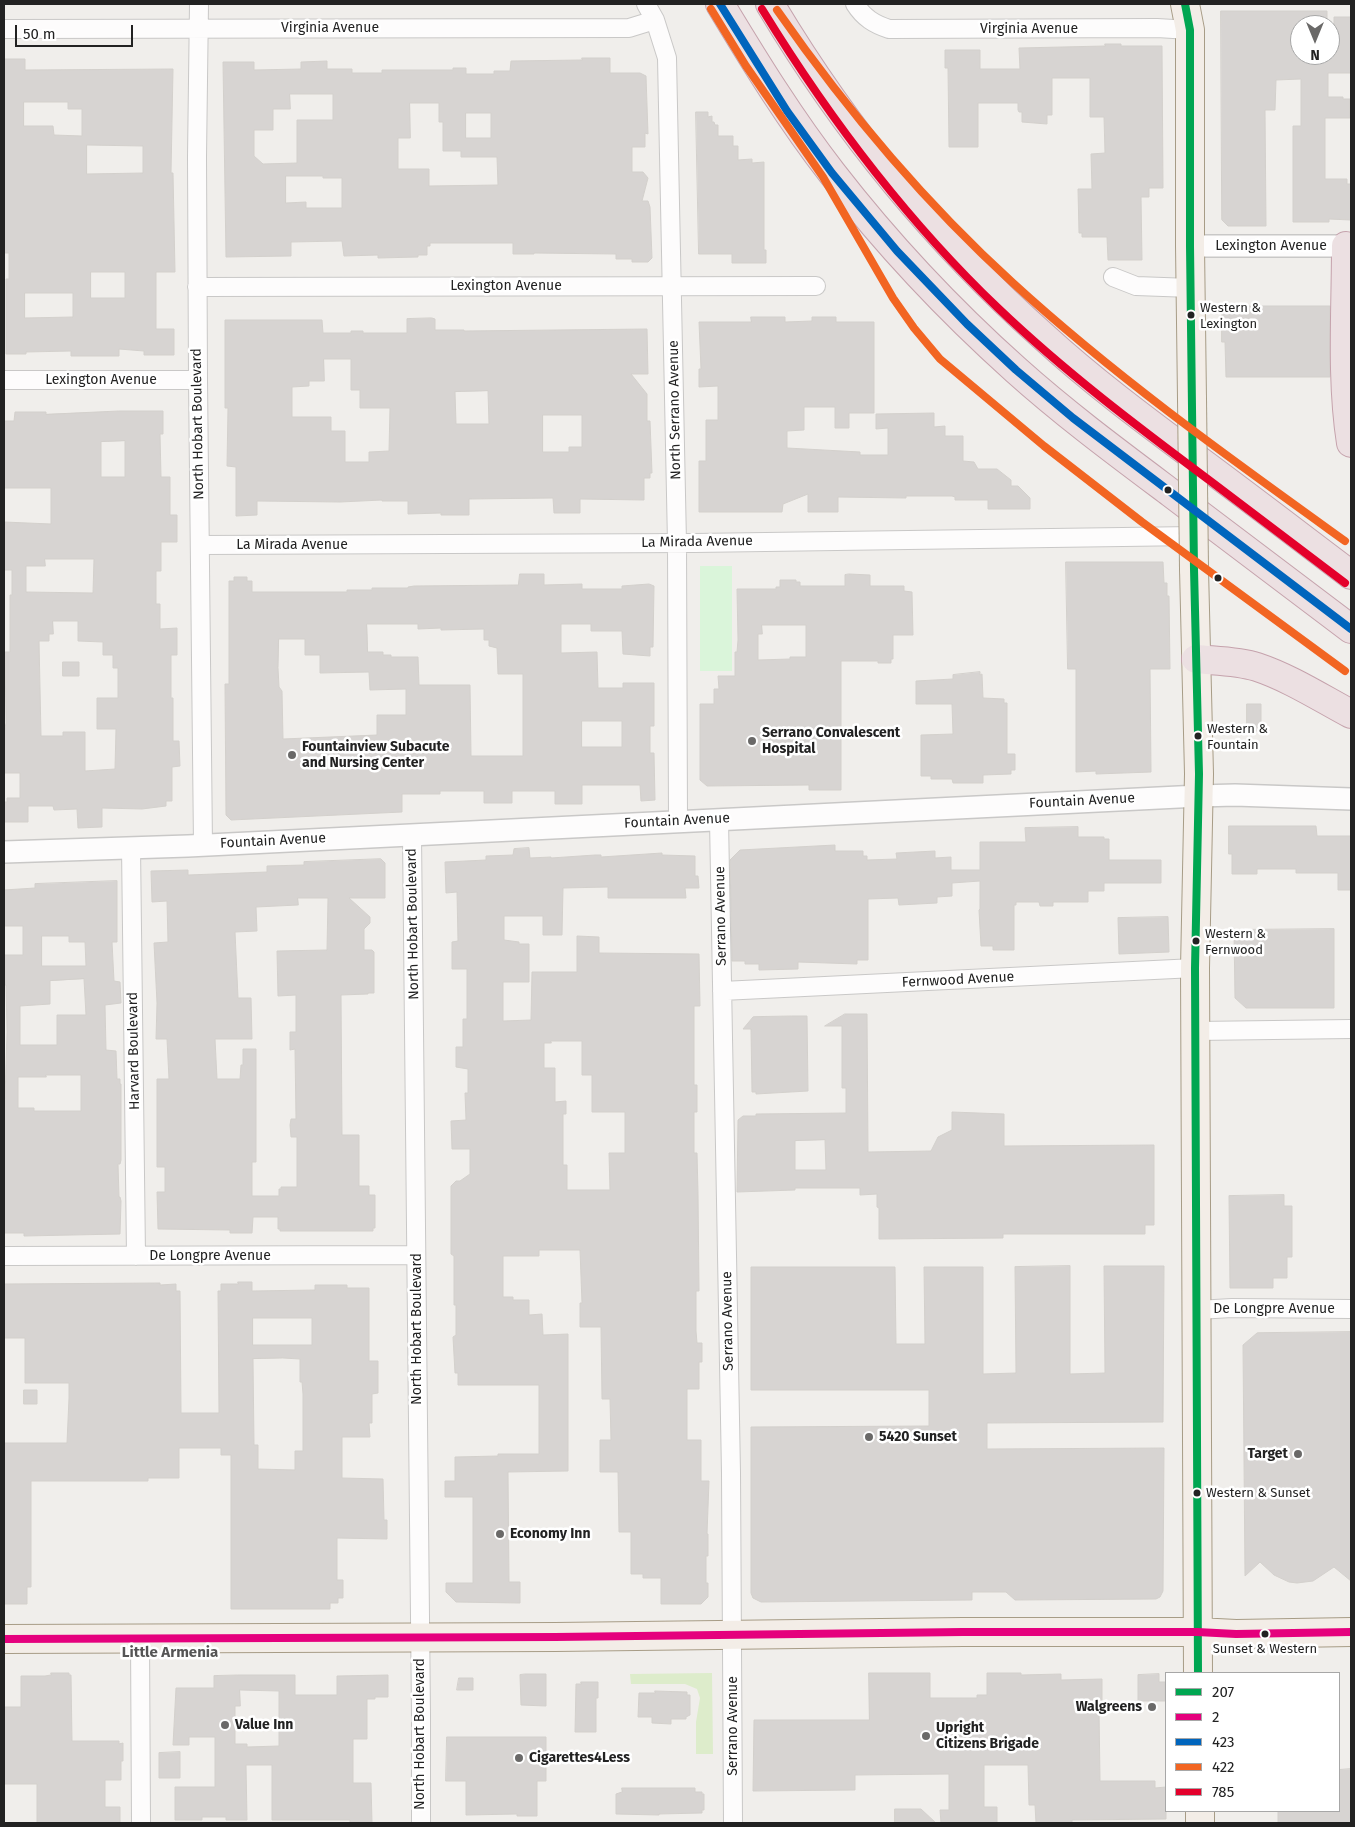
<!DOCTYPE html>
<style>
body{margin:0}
#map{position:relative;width:1355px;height:1827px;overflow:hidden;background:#f0eeeb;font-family:"Fira Sans",sans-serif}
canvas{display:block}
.frame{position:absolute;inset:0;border:5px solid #222;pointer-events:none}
.legend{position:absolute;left:1165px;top:1672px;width:175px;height:140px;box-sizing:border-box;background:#fff;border:1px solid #a7a7a7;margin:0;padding:6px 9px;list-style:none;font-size:15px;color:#222}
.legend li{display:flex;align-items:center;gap:10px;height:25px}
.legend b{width:25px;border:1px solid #a7a7a7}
.north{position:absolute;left:1290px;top:15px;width:50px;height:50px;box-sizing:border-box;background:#fff;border:1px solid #a7a7a7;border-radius:50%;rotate:180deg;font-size:14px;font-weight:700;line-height:20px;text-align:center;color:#222}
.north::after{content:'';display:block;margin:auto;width:18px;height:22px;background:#6a6968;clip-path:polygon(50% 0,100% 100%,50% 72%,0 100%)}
.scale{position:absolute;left:15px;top:25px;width:118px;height:22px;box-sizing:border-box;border:2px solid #222;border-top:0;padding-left:6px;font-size:15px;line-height:18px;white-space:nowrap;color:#222;-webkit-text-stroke:4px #fff;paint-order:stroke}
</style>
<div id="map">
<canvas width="1355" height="1827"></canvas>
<div class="frame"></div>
<ul class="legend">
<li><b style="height:6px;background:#00a651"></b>207</li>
<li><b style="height:6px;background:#e5007d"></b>2</li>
<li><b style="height:6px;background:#0065bd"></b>423</li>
<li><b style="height:6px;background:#f26522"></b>422</li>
<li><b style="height:6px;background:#e4002b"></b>785</li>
</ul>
<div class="north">N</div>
<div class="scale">50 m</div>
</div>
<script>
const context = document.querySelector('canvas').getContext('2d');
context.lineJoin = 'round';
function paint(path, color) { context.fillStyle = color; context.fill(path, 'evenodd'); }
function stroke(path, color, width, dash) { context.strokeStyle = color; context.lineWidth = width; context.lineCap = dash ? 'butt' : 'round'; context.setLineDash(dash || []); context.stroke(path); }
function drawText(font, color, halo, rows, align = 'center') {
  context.font = font + ' "Fira Sans",sans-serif'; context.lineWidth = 5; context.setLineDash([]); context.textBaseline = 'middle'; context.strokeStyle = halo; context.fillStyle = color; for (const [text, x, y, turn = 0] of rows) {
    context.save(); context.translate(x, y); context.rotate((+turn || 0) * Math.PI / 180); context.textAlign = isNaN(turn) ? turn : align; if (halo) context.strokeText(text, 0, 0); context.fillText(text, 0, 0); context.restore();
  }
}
paint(new Path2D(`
 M712,1673L713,1754H696V1722L700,1698L697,1689L685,1684H631L630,1674Z`), '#ddeccb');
paint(new Path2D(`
 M700,566H732V671H700Z`), '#daf5da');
const building = new Path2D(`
 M1221,11H1327V25H1300V55H1334V17H1351V73H1328V97H1343V99H1350V118H1325V179H1347V184H1351V220L1329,219V222H1293V126H1301V79L1276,80L1275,110H1265L1266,226H1228L1222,220Z
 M1105,44H1121V46H1162L1163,188H1149V197H1141L1142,260H1108L1107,237H1082V233H1079L1078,189H1092L1091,154L1105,153L1104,117H1090V78H1052V115H1047V124L1022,122V112H1019L1018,110V103H978V147H949L948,68H945V50H980V69H1020L1019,48L1105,46Z
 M582,58H610V73H640L646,76L648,134L645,133V147H632V172H643L648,178L642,201H648L650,207L652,258L648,262H632V259H616V254L534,253V254H513V243H430V246H427V255H418V257L378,258V255L344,256L342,241L291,242V256L226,257L223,62H254V70L301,69V62L327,61V69H352V73H382V70H453V68H466V74H494V71H510L511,61L582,60ZM290,94H333V120H297V163L263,164L254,156V130H273V109H290ZM410,103H439V122H443V151H461V157H497L498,185L429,186V169H398V138H410ZM466,113H491V138H466ZM286,176H323V178H342V208H306V202L286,203Z
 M4,59H25V70L173,69L171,173H173L175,272H156V329H174V355H144V351L119,349V356H71V351L26,352V354H6V279H9V253H4ZM24,102H68V109H82V136L54,135L53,126H24ZM87,145L143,146V173L87,174ZM91,272H125V298H91ZM25,293H73V317L25,318Z
 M696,112H708V117L712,116V122H714L715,125H718V136H733V146H738V160L752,159V163L764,162V250H766V263H732V254H699Z
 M1222,306H1330V377H1226L1225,342H1222Z
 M751,317H785V322L812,321V317H836V322H874V413H849V428H835V407H804V430L787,431V448L860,452V455H888V428L876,429V414L934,413V427L945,426V436H963V461L974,462L978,469H997L1011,480V486H1018L1030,498V509H988V500H955V497L952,496H906V498L838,497V512H808V494L783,504L782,512H699V461H706V420H718V386L699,387V369H701L699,322H751Z
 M432,318L435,319V330H464V331L647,329L648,374H631L647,394V421H650L652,473H650V478H644V500L580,499V513H554L553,498L469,499V515H441V513L408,514V501H382V500L340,502L257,501V515L236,516V467L227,466L228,408H225V320H322L323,333H351V331H363V333H407V319ZM324,359H351V390H360V408H390L389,451L369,452V462H345V431H331V417H292V387L309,386V381H324ZM488,391L489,424H456L455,392ZM543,415H582V447H569V452H543Z
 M119,411H163V434H160L161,477H170V515H177V542H161V571H156V604H160V629L177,628V655H171V698H173V741H179L180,766L172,767V801H166V806L142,809L102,808V827L78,828L77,809L54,810L53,806H28V822H4V802H7V798H20V773H4V734L6,723L5,652H10V595H12V570H4V522L51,524V488H4V421H14L15,412H46V414ZM125,441V477H101V442ZM45,559H94L93,593L26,592V566H45ZM53,621H78V641L103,642V655H113V668H118V698H97V729H116L115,769L85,771V732H63V736H41L39,641H49V634H53Z
 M1066,562H1163L1164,583H1167V596H1169L1170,669H1150L1151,772L1096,774V771L1076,772V669H1068Z
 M520,574H544V585L582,584V589H622V586L649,584L654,586L653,647H650V656L623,654L622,631H591V624H561V653L597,652L598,688H623V683H654V726H650V753H654L655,800L641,801L640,785H582V804H555V791H512V803H484V791H440V794H402V812L231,820L226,815L225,684H229V581H234V577H247V581H252V592H347V590H372V588H408V587L414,586L518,585ZM367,624H418V629L441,628V630L484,629V640H489V646L497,648L498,674H523V756H471L470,685H419L418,657H391V655H383V652H368ZM279,639H305V655H320V673L369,672L370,690L406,689V715H377V735L283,739L282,691L279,687L278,668ZM582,721H622V747H582Z
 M849,574L870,575V586H904V591L912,592L913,635H893V659H891V663H878V661H841V790H809V785L707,786L700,780V704H714V689H719L718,676H735V652H737L738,640L737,589H776V587H780V580H796V582H800V586H845V575ZM762,625H806V657H790V659L758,660V634H762Z
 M63,662H79V676H63Z
 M980,672V675L982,674L983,698L1004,699V703H1007V754H1015V770H1011V774L983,775V783H953L952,779H931V776H921V735L953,734L952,704H916V681L953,679V675Z
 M1247,704H1261V731H1247Z
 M1229,826H1316L1317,836H1351V890H1338V873H1296V869H1257V874H1232V854H1229Z
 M1078,827V837H1104V839H1109V860H1161V883H1104V891H1088V902H1053V906H1040L1039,902H1016V905H1014V950H993V946H981L979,910L980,909V881L952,883V896L937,897V903L899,905L898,898L868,899V960H857V964L798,962V969L759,970V964H745V961H732L730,860L740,850L835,845V851H863V856H867V860L897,859L896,853L935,851V858L951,857V870H980V842H1026L1025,828Z
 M529,848L530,858L551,857V858L595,855H601V857L662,853V855L695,856V876H698L699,888H685L686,898H608V887L563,888L562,935H543V916H504V940L519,942V944H529V982H503V1021L531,1020L532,972H577V936L599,937V953L699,954L700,1006H694V1085H697V1112H694V1153H697L698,1193L699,1291H696V1331L697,1343H702V1362H699V1389H687V1440H701V1481H709L707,1534H708V1556H706V1583H708V1597L701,1604H661V1578H643V1574H631V1532H619L618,1472H600V1440H611L610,1399H602L601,1327H580V1303H582L580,1250H539V1256H503V1297H513V1300H529V1315L542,1314L543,1335L568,1334V1471L508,1472L509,1582H520V1603L456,1602L446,1592V1583H473V1497H445V1481H455V1457L498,1456V1454H539V1385H458V1373H455L453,1337L456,1335V1305H454V1256L451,1254V1186L456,1181H460L470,1174V1149H452L451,1121L466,1120L465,1093H468V1069L456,1067V1047H463V1019H467V969H452V942L458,941L457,892L446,893L445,862L486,860V856L513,855L514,849ZM551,1041H582V1075H592V1112H625V1153H609L610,1190H567V1165H563V1114H566V1101L555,1102V1068H544V1043H551Z
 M381,859L385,863V898H349L370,917V923L364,929V950H372L374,952V993H368V994L341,995L342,1135H359V1186H369V1195H375V1228H373V1231H280V1229H278V1217H253L252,1233H230V1230L158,1229L157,1192H165V1167H157V1079H169L167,1039H156L157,1003L154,943L168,942L167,901L152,902L151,871L188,870V875L267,872V866L304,865V862ZM298,898H328L327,950L277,951L278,996L296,995V1032H290V1050L295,1049L296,1119H291L290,1125L291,1137H297V1187H281V1189H279V1196H252V1162H256V1049H243V1065H241L240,1079H217L215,1039H252L251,998H238L235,932L257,931L256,907L298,905Z
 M117,881V942H112L114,981L120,982L121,1003L105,1005L106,1050L116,1051L117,1079H120V1084H121V1160L120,1164H118L119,1197H120L121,1201L120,1234L24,1236V1233H4V1099H5L7,1032L6,985H4V955H23V926H4V890L35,888V884ZM42,936H69V942H85L86,966H42ZM84,979L86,1015H57V1045H20V1006L50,1004V981ZM46,1075H81V1111H34V1108H18V1077H46Z
 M1168,917L1169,952L1119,954L1118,918Z
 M1334,929V1008H1246L1235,998L1234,930Z
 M845,1014H867L868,1152L931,1151L938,1137L952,1130V1112L1004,1114V1146L1154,1145V1225H1145V1234H1003V1238L879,1239V1208L877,1207V1194L860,1195V1188H795V1190L737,1192L738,1120L743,1116H756V1114L846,1113V1088H842V1026H825ZM825,1140L826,1170H795V1141Z
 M792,1016H807L808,1091L756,1094V1092H752L751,1029H743L753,1017Z
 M1284,1195V1206H1292V1257H1287V1278H1273V1288H1230L1229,1196Z
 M1070,1266V1374L1105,1373L1104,1266H1164L1163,1422L987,1423V1449L1164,1448L1163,1591L1160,1597L1156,1599L1015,1600L1006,1592H972V1600L761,1602L753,1598L751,1593V1427L929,1426V1390H751V1267H895L896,1344H925L924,1267H983V1374L1016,1373L1015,1267Z
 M238,1282H252V1291L315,1290V1285H347V1288H369V1361H378V1393L372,1394V1423H369L370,1437H342V1478L383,1479L384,1520H387V1539L337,1538V1580H343V1598H338V1603H330V1609H231V1455H221V1448H179V1478H148V1481H31V1587H27V1604H4V1443H67L69,1398V1383H25V1338H4V1284L160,1283V1285L176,1284V1291H180L181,1413H219L218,1291H221V1284H238ZM253,1318H312V1345H253ZM283,1358L300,1359V1382H302L303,1394V1451H295V1470L258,1469V1445H254L253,1359Z
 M1351,1332V1581L1334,1567L1313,1581L1297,1583L1289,1582L1274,1575L1260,1562L1245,1576L1243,1345L1257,1333Z
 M24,1390H37V1404H24Z
 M51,1673H69V1675H71L72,1741H119V1744L123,1743V1761H121V1780H105V1807H120V1823H37V1784H4V1707H21V1676H45L51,1675Z
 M869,1673H930V1698H977V1695H987V1673H1021V1675L1061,1674V1680L1102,1679V1710H1099L1100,1781H1155V1788L1166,1787V1819L1072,1820V1823H1036L1035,1805H1029L1028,1765H984V1807H997V1823H941L940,1810H949V1774L855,1775V1790L753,1791L754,1720H869Z
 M525,1674H546V1706L521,1705L520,1675Z
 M1159,1674V1682H1165V1701H1138V1675Z
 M238,1675H295V1695H337V1676L388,1675V1697H375V1699H367V1739H353V1783H371L372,1823H350V1820H272V1765H246L247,1820H226V1817H202V1820H175V1787H215V1737H189V1745H173L176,1688H214V1676ZM240,1690L279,1691V1746L247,1747V1744H235V1706H240Z
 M459,1678H473V1690H457Z
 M581,1682H598V1698H596V1732H575L576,1684H581Z
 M655,1691L687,1692V1695H690V1715L686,1717V1719H671V1724L652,1723V1717H638L639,1693H655Z
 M447,1737H546V1781H537V1816H517V1814L466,1815V1781H446Z
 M180,1752V1778H159V1753Z
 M1351,1769V1823H1278V1811H1339V1770Z
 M622,1788H695V1792H702V1794H704V1810H702V1813L659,1814V1815L616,1814V1794L622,1792Z
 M895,1809H921L936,1823H895Z`);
paint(building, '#d7d4d2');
stroke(building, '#d3d0cc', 1);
const minor = new Path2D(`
 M199,4L197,157L198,380L203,845
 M646,4L655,20L667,58L677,543L678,821
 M855,4C864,18 874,24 889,29L1157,28L1190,30
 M4,29L629,28L655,20
 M1113,277L1136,286L1191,288
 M197,287L816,286
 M4,380H198
 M200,545L694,543L1194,536
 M719,820L731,1473L733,1823
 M412,835L421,1715V1823
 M131,847L136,1256
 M722,991L1195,968
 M1196,1031L1351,1029
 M4,1256L416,1255
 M1197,1310L1232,1308L1351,1309
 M140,1638L141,1823`);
const tertiary = new Path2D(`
 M1190,246H1346
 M4,852L188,846L1199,796L1235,795L1351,799`);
const primary = new Path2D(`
 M1185,4L1190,30V246L1192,399
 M1194,569L1199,774L1195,968L1198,1673
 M4,1639L555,1637L963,1632H1197L1236,1634L1351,1632
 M1200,1811V1823`);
const motorway = new Path2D(`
 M720,4C755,62 790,119 832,173C887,244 949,310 1016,370C1065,414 1119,454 1171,493C1231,539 1291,584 1351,629
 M770,4C844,128 936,241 1044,337C1091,380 1142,418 1193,456C1246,495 1298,535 1351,575
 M1346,246C1346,311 1341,379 1351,443
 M1196,659C1216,661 1238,661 1257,667C1290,678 1321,698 1351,714`);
stroke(minor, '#c9c8c7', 20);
stroke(tertiary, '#c9c8c7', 24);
stroke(primary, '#a79c86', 30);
stroke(motorway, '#c5a2ac', 30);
stroke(minor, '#fdfcfc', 18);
stroke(tertiary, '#fdfcfc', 21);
stroke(primary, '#f3ede7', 28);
stroke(motorway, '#ece0e2', 28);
const primaryBridge = new Path2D(`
 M1192,399L1194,569`);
stroke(primaryBridge, '#a79c86', 30, []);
stroke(primaryBridge, '#f3ede7', 28);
stroke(new Path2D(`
 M1185,4L1190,30V246L1194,569L1199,774L1195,968L1198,1673`), '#00a651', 8);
stroke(new Path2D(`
 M4,1639L555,1637L963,1632H1197L1236,1634L1351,1632`), '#e5007d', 8);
stroke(new Path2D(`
 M720,4L787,111L832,173L897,251L967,324L1016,370L1073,418L1351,629`), '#0065bd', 8);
stroke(new Path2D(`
 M711,9L746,66L823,177L893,298L914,328L940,359L1044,446L1142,522L1345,671
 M777,10C846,109 923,201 1013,283C1117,378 1231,459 1345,541`), '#f26522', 8);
stroke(new Path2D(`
 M762,9C829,118 905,219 998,308C1065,372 1138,427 1213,483C1257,516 1301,550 1345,583`), '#e4002b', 8);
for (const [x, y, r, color] of [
 [1191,315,4.5,"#222"],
 [1168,490,4.5,"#222"],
 [1218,578,4.5,"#222"],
 [1198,736,4.5,"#222"],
 [752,741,5,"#6a6968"],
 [292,755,5,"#6a6968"],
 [1196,941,4.5,"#222"],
 [869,1437,5,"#6a6968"],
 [1298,1454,5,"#6a6968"],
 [1197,1493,4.5,"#222"],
 [500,1534,5,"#6a6968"],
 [1265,1634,4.5,"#222"],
 [1152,1707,5,"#6a6968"],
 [225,1725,5,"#6a6968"],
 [926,1736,5,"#6a6968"],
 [519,1758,5,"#6a6968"]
]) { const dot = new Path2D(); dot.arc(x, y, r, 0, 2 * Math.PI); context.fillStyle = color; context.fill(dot); stroke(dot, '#fff', 2); }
drawText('13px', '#222', '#fff', [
 ["Western &",1200,308],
 ["Lexington",1200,324],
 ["Western &",1207,729],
 ["Fountain",1207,745],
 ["Western &",1205,934],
 ["Fernwood",1205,950],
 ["Western & Sunset",1206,1493],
 ["Sunset & Western",1265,1649,"center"]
], 'left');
drawText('14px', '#222', '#fff', [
 ["Virginia Avenue",330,28],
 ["Virginia Avenue",1029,29],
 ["Lexington Avenue",1271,246],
 ["Lexington Avenue",506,286],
 ["Lexington Avenue",101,380],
 ["North Serrano Avenue",675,410,-91],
 ["North Hobart Boulevard",198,424,-91],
 ["La Mirada Avenue",697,542,-1],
 ["La Mirada Avenue",292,545],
 ["Fountain Avenue",1082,801,-3],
 ["Fountain Avenue",677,821,-3],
 ["Fountain Avenue",273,841,-3],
 ["Serrano Avenue",721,916,-91],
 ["North Hobart Boulevard",413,924,-91],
 ["Fernwood Avenue",958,980,-3],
 ["Harvard Boulevard",134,1051,-91],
 ["De Longpre Avenue",210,1256],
 ["De Longpre Avenue",1274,1309],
 ["Serrano Avenue",728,1321,-91],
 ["North Hobart Boulevard",417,1329,-90],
 ["Serrano Avenue",733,1726,-90],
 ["North Hobart Boulevard",420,1734,-90]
]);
drawText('bold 14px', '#222', '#fff', [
 ["Serrano Convalescent",762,733],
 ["Hospital",762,749],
 ["Fountainview Subacute",302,747],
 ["and Nursing Center",302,763],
 ["5420 Sunset",879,1437],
 ["Target",1288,1454,"right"],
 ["Economy Inn",510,1534],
 ["Walgreens",1142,1707,"right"],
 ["Value Inn",235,1725],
 ["Upright",936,1728],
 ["Citizens Brigade",936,1744],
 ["Cigarettes4Less",529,1758]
], 'left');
drawText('bold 15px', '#555', '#fff', [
 ["Little Armenia",170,1653]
]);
</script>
